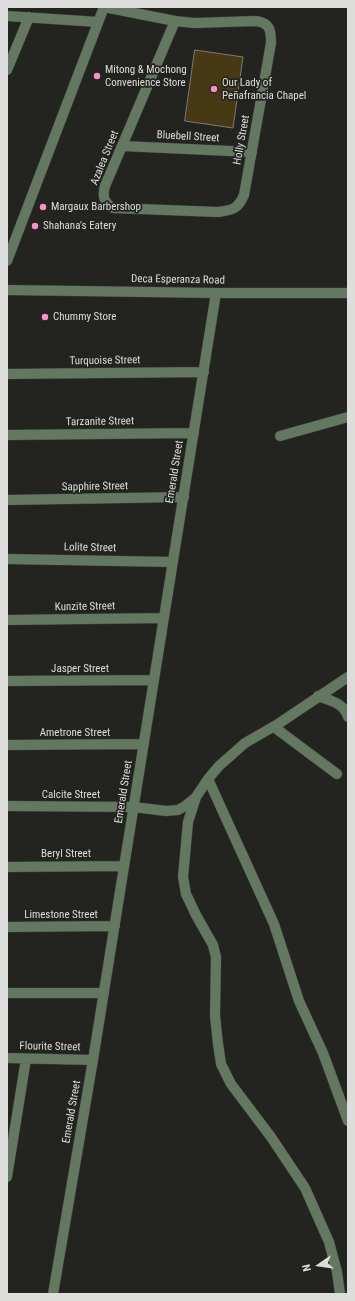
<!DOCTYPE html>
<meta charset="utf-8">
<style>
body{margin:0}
#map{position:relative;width:355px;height:1301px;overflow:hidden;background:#23241f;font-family:"Roboto Condensed",sans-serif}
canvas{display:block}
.frame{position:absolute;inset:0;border:8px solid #dddedb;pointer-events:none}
.north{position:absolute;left:299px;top:1245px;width:40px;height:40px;-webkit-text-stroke:3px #23241f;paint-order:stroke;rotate:257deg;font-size:11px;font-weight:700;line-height:16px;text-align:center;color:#dddedb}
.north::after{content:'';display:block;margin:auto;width:14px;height:18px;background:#dddedb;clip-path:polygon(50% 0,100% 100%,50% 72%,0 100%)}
</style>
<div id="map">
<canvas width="355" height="1301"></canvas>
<div class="frame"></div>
<div class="north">N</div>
</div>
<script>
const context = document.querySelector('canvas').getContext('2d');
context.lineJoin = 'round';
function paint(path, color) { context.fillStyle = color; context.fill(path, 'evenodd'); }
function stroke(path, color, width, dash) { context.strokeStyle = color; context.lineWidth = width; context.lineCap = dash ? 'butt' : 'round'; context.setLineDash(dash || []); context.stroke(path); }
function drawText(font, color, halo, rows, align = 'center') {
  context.font = font + ' "Roboto Condensed",sans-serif'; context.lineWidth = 3.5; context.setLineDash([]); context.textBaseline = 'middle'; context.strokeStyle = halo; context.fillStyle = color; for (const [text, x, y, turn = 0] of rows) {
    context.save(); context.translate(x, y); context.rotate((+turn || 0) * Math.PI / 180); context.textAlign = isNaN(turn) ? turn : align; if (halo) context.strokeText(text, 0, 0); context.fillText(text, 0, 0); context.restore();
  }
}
const building = new Path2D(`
 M195,50L243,57L233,128L185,121Z`);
paint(building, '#463914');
stroke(building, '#7d7b76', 1);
const minor = new Path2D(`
 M104,7L175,21L194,23L256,21C270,23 271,30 271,43L244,195C238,209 233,210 218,212L113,208C104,203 102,196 105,186L175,21
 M7,16L98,22
 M7,70L29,17
 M122,146L252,152
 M7,261L104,7
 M7,290L216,293H348
 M7,374L204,372
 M7,435L194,433
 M280,436L348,417
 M7,500L184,497
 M7,559L173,562
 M7,620L164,618
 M7,681L154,680
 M318,696C331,701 344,703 348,717
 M274,727L337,774
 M7,745L144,744
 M208,779L274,924L299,1001L323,1053L348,1121
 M7,806L134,807L166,811L178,810L185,806L196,797
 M7,867L124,866
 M7,927L115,926
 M7,993H104
 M7,1058L93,1060
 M7,1177L26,1059
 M53,1294L93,1060L216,293
 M340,1294L337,1272L329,1242L305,1188L271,1137L231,1084L221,1064L218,1044L215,1016L216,957L213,945L196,915L186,894L183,877L188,822L196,797L208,779L219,766L245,743L278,724L348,677`);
stroke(minor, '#3d3e39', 11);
stroke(minor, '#647760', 10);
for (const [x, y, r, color] of [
 [97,76,4,"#fb8fc5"],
 [214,89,4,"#fb8fc5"],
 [43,207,4,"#fb8fc5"],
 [35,226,4,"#fb8fc5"],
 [45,317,4,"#fb8fc5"]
]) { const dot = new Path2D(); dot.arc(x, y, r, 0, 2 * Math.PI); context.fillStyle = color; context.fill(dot); stroke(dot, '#23241f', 1.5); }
drawText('11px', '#dddedb', '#23241f', [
 ["Mitong & Mochong",105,70],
 ["Convenience Store",105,83],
 ["Our Lady of",222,83],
 ["Peñafrancia Chapel",222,96],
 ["Margaux Barbershop",51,207],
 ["Shahana's Eatery",43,226],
 ["Chummy Store",53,317]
], 'left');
drawText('11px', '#dddedb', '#23241f', [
 ["Bluebell Street",188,137,3],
 ["Holly Street",242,140,-80],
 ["Azalea Street",105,158,-68],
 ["Deca Esperanza Road",178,280,1],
 ["Turquoise Street",105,361,-1],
 ["Tarzanite Street",100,422,-1],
 ["Emerald Street",175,472,-81],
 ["Sapphire Street",95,487,-1],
 ["Lolite Street",90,548,1],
 ["Kunzite Street",85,607,-1],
 ["Jasper Street",80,669],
 ["Ametrone Street",75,733],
 ["Emerald Street",124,792,-81],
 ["Calcite Street",71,795],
 ["Beryl Street",66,854],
 ["Limestone Street",61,915],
 ["Flourite Street",50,1047,1],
 ["Emerald Street",72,1112,-80]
]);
</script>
